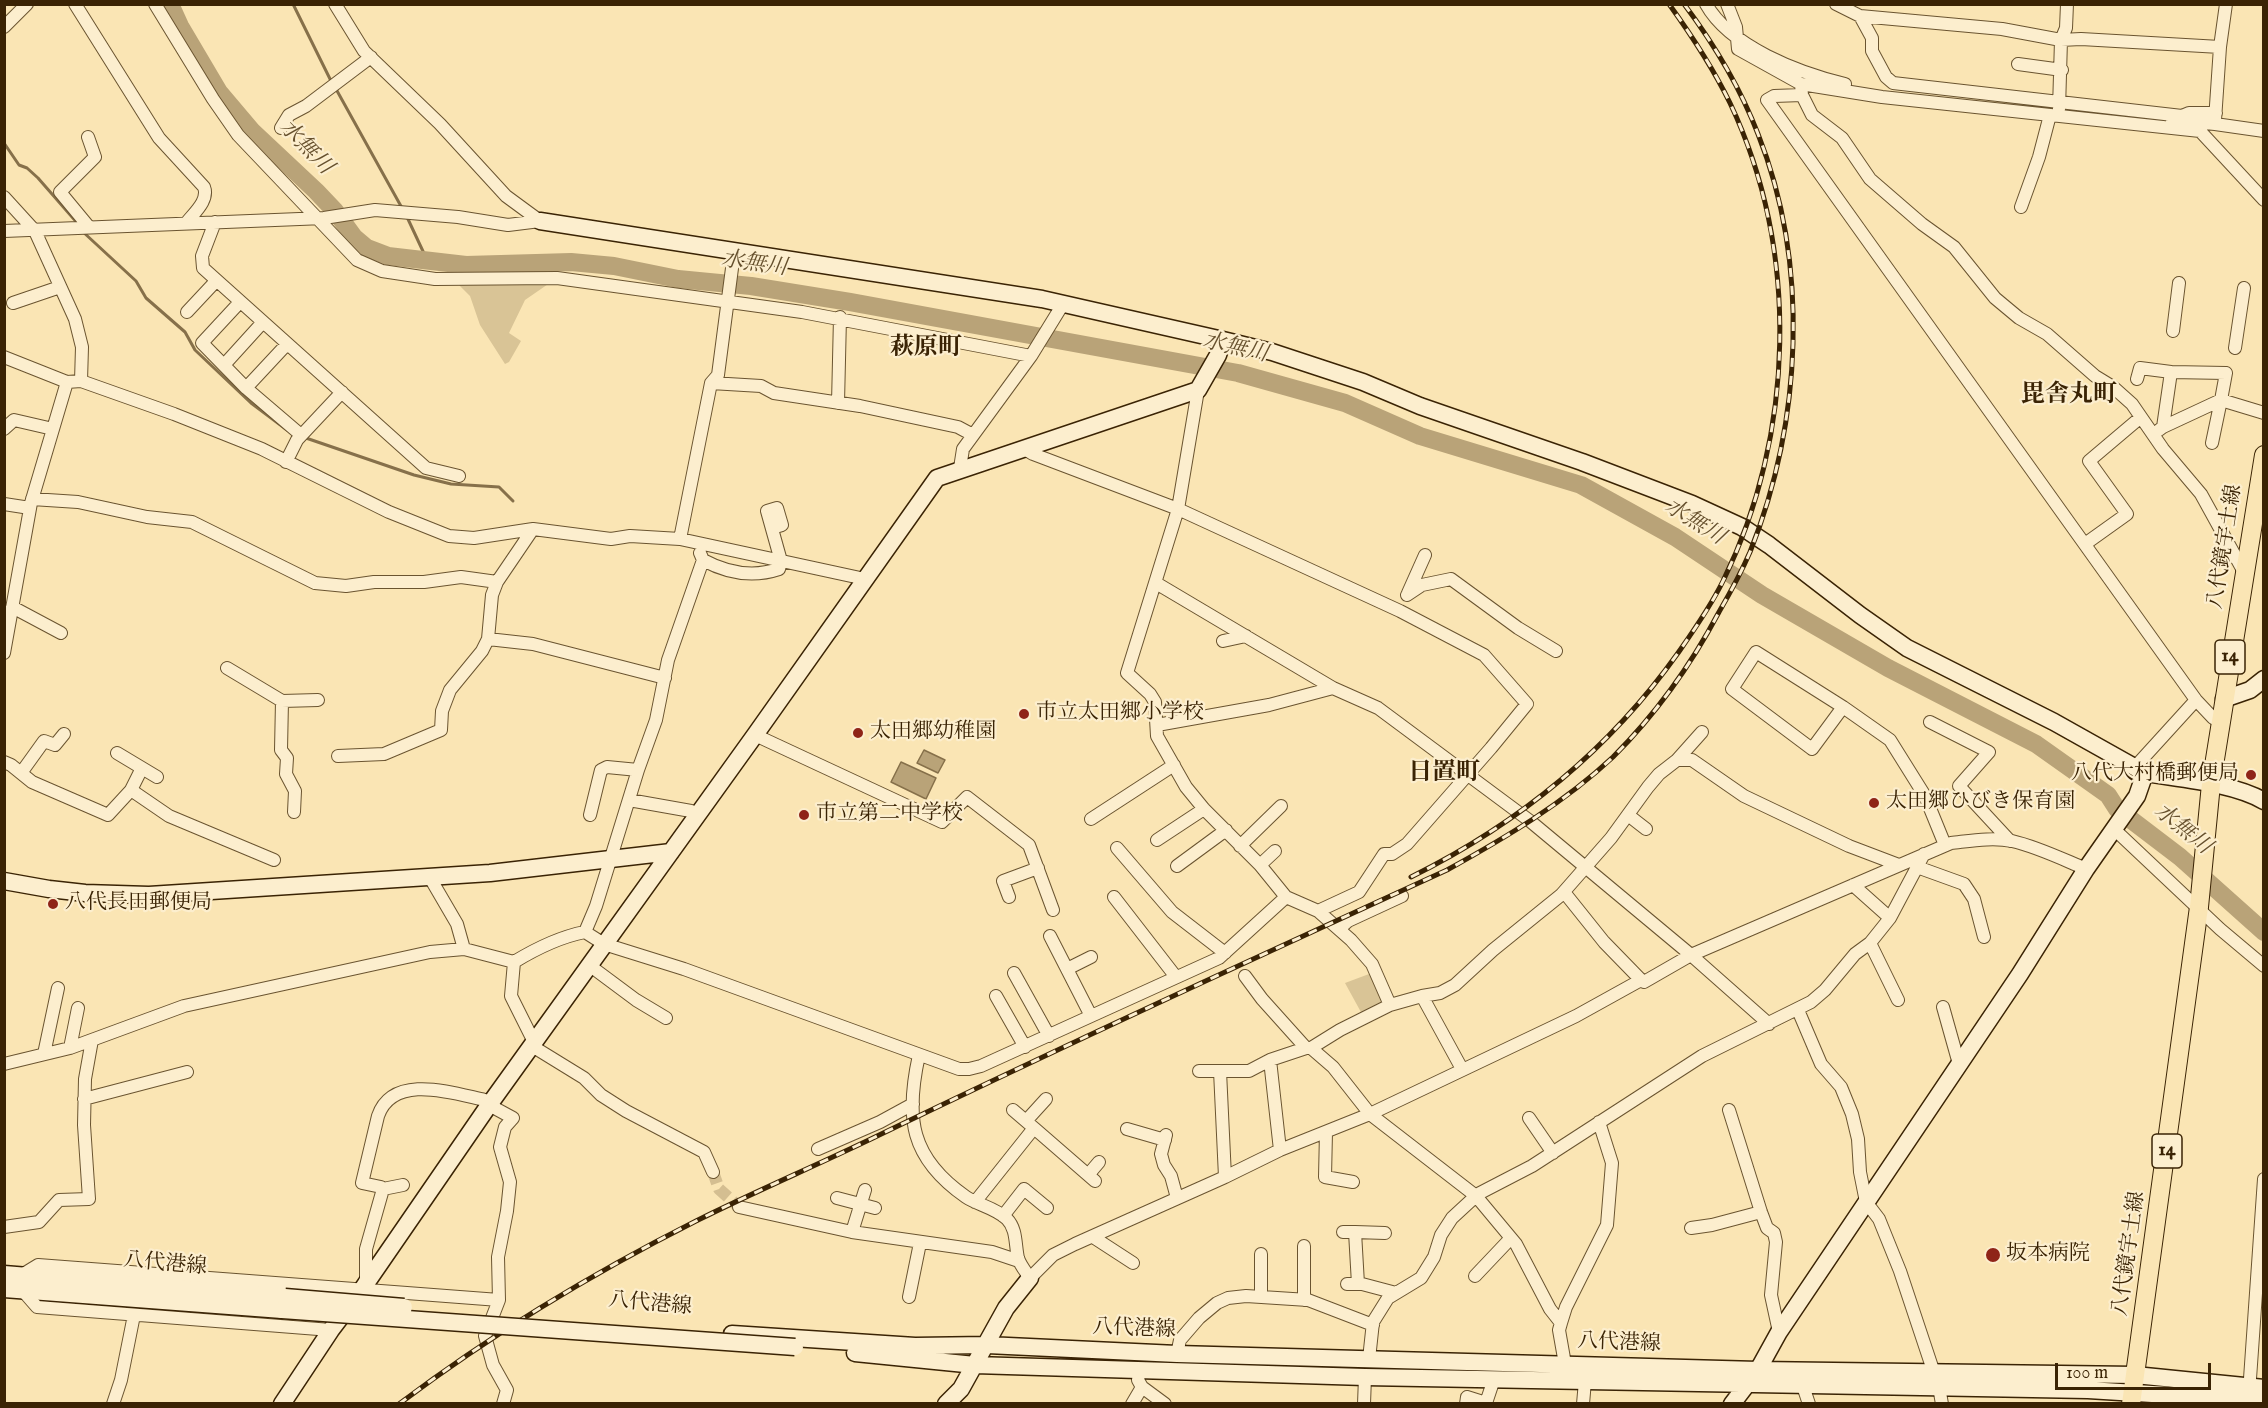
<!DOCTYPE html>
<meta charset="utf-8">
<style>
body{margin:0}
#map{position:relative;width:2268px;height:1408px;overflow:hidden;background:#fae5b4;font-family:"IM FELL English",serif}
canvas{display:block}
.frame{position:absolute;inset:0;border:6px solid #3a2304;pointer-events:none}
.scale{position:absolute;left:2055px;top:1363px;width:156px;height:27px;box-sizing:border-box;border:3px solid #3a2304;border-top:0;padding-left:8px;font-size:18px;line-height:21px;white-space:nowrap;color:#3a2304;-webkit-text-stroke:4px #fceece;paint-order:stroke}
</style>
<div id="map">
<canvas width="2268" height="1408"></canvas>
<div class="frame"></div>
<div class="scale">100 m</div>
</div>
<script>
const context = document.querySelector('canvas').getContext('2d');
context.lineJoin = 'round';
function paint(path, color) { context.fillStyle = color; context.fill(path, 'evenodd'); }
function stroke(path, color, width, dash) { context.strokeStyle = color; context.lineWidth = width; context.lineCap = dash ? 'butt' : 'round'; context.setLineDash(dash || []); context.stroke(path); }
function drawText(font, color, halo, rows, align = 'center') {
  context.font = font + ' "IM FELL English","Noto Serif JP",serif'; context.lineWidth = 4.5; context.setLineDash([]); context.textBaseline = 'middle'; context.strokeStyle = halo; context.fillStyle = color; for (const [text, x, y, turn = 0] of rows) {
    context.save(); context.translate(x, y); context.rotate((+turn || 0) * Math.PI / 180); context.textAlign = isNaN(turn) ? turn : align; if (halo) context.strokeText(text, 0, 0); context.fillText(text, 0, 0); context.restore();
  }
}
paint(new Path2D(`
 M554,280L525,300L509,333L521,341L509,362L505,364L480,325L470,296L459,285Z
 M1369,974L1378,987L1382,1004L1362,1014L1345,983Z`), '#d9c496');
const water = new Path2D(`
 M924,750L945,760L938,773L917,763Z
 M901,762L936,778L926,799L891,782Z`);
paint(water, '#b9a378');
stroke(water, '#86704a', 1.5);
stroke(new Path2D(`
 M293,4L332,83
 M336,89L402,208
 M4,143L19,165L27,168L38,178L79,225
 M407,217L428,262
 M82,231L136,281L146,298L185,332L195,350L251,403L287,430
 M303,437L414,475L451,484L499,487L513,501`), '#86704a', 3);
stroke(new Path2D(`
 M170,4L180,26L219,92L252,131L316,191L335,211L354,237L367,248L388,256L466,265L571,262L614,266L678,279L751,286L850,302L1238,373L1345,403L1420,436L1581,485L1675,537L1762,595L1888,668L2036,744L2108,795L2117,809L2180,857L2264,932`), '#b9a378', 18);
stroke(new Path2D(`
 M713,1172L719,1189L739,1207`), '#d4be91', 12, [12, 6]);
const street = new Path2D(`
 M75,4L159,138L204,187C209,200 195,212 187,222
 M155,4L213,99L238,135L357,260L382,271L435,279L557,278L802,312L1031,356
 M335,4L364,51L440,124L506,196L540,221
 M1706,4C1730,47 1799,73 1845,84
 M1727,4L1736,27L1738,49L1801,84L1882,97L2200,131L2264,200
 M1836,4L1860,16L2002,29L2061,40L2081,39L2220,47
 M1860,16L1872,38V51L1886,77L1893,83L2182,116L2189,113H2216
 M4,27L27,4
 M2018,64L2062,70
 M1801,84L1802,95L1812,115L1842,138L1870,179L1922,224L1954,247L1995,298L2019,318L2047,334L2095,376L2113,387L2132,404L2163,449L2201,494L2244,572
 M1802,95L1774,96L1767,100L2196,700
 M2059,109L2061,40L2066,28L2067,4
 M2172,120L2215,124L2264,131
 M2215,120L2220,47L2226,4
 M281,128L289,115L306,106L371,57
 M88,137L95,157L60,192L89,227
 M4,197L35,231L75,319L82,347L81,381
 M2021,207L2039,157L2050,115
 M215,222L202,256L203,268L426,468L459,476
 M4,231L324,218L375,210L458,217L508,225L540,221
 M240,302L202,343L246,388L301,435
 M13,303L60,287
 M187,312L216,281
 M2173,331L2179,283
 M2235,348L2244,288
 M4,357L67,382L81,381L174,414L262,449L389,512L449,536L474,538L533,529L611,539L630,536L680,539L865,579
 M224,365L263,322
 M2137,379L2140,368L2171,372L2163,427L2159,430
 M711,383L761,386L774,393L860,406L958,427L973,435
 M246,388L287,344
 M1198,390L1178,509L1127,673L1150,694L1155,702L1157,736L1186,787L1204,809L1260,865L1286,897L1318,911L1351,940L1372,964L1390,1005L1422,996L1462,1069
 M838,403L840,317
 M2163,427L2221,400L2226,373L2171,372
 M4,429L14,420L53,429
 M2212,443L2221,400L2264,413
 M1023,448L1033,454L1178,509L1400,611L1484,655L1527,704L1491,748L1407,844L1392,854H1384L1359,892L1318,911
 M286,462L297,440L342,392
 M960,468L963,449L1031,356L1063,304
 M32,499L78,502L147,517L192,522L315,583L346,586L374,582H424L461,577L497,582
 M4,504L30,508
 M680,539L711,383L718,375L734,253
 M2085,544L2127,514L2089,461L2141,417
 M700,553L703,560C727,573 752,578 779,569L781,561L767,511L777,508L782,525L772,528
 M1156,583L1333,688L1378,708L1530,821L1691,955L1769,1024
 M1408,593L1425,555
 M1407,595L1422,585L1451,579L1518,628L1556,651
 M6,612L16,609L61,633
 M488,639L533,644L665,678
 M1223,641L1246,636
 M4,653L31,503L67,382
 M227,668L282,701L318,700
 M282,701L281,750L287,758L286,774L295,791L294,812
 M1843,707L1812,749L1732,689L1756,652L1843,707L1890,740L1925,796L1945,845
 M1930,722L1989,752L1959,786L2010,841
 M1157,725L1269,705L1333,688
 M755,735L942,822L967,797L1029,845L1053,910
 M117,753L157,777
 M338,756L384,754L441,730L442,711L450,690L482,651L488,639L492,595L497,582L533,529
 M1677,760L1702,732
 M4,762L11,765L32,782L108,815L131,790L142,768
 M2135,767L2196,700L2213,718L2222,721
 M21,773L44,741L55,745L64,734
 M131,790L169,816L274,860
 M629,800L691,811L697,817
 M590,815L601,770L607,767L638,770
 M1628,815L1646,829
 M1091,819L1174,765
 M2114,829L2220,929L2264,966
 M1157,840L1204,809
 M1240,846L1281,806
 M1117,848L1172,912L1225,953
 M1260,865L1275,851
 M1177,866L1226,830
 M1917,867L1964,884L1974,899L1984,937
 M429,876L457,924L464,949
 M1853,885L1890,918
 M1564,892L1604,942L1641,980
 M1009,897L1003,881L1038,868
 M1114,897L1176,977
 M1339,929L1348,921L1402,896
 M585,932L604,944L684,969L959,1069H969L981,1066L1219,958L1286,897
 M1050,936L1091,1016
 M1870,943L1898,1000
 M514,962L511,996L534,1042
 M589,965L636,1000L666,1018
 M1067,969L1091,957
 M1014,973L1049,1036
 M1245,976L1262,999L1306,1048H1311L1333,1067L1370,1114L1476,1196L1516,1244L1550,1309L1561,1323
 M996,996L1025,1047
 M1422,996L1440,993L1455,985L1493,950L1561,895L1611,838L1648,787L1659,774L1677,760H1692L1744,796L1849,846L1899,865
 M1943,1007L1959,1064
 M1798,1010L1821,1064L1841,1087L1852,1114L1858,1139L1860,1172L1866,1202L1879,1219L1900,1271L1934,1373
 M532,1046L584,1078L601,1095L626,1111L704,1152L713,1172
 M70,1048L78,1008
 M1311,1048L1340,1030L1390,1005
 M44,1054L58,988
 M919,1055C905,1118 910,1158 966,1197C978,1205 996,1208 1007,1219C1017,1229 1015,1245 1018,1258C1020,1265 1026,1272 1030,1278L1053,1255L1075,1244L1225,1177L1280,1150L1370,1114L1576,1016L1641,980L1644,982L1691,955L1951,843C1970,841 1992,837 2012,841C2038,847 2062,859 2086,869
 M1270,1060L1306,1048
 M4,1064L70,1048L184,1006L430,952L464,949L514,962C537,948 559,937 585,932L596,906L638,770L656,720L668,660L703,560
 M1199,1071H1249L1270,1060L1280,1150
 M1220,1071L1225,1177
 M84,1099L187,1072
 M1729,1110L1761,1212L1767,1228L1774,1233L1776,1242L1771,1295L1779,1332
 M1529,1118L1553,1153
 M1026,1121L1046,1099
 M1034,1128L1095,1181
 M1127,1129L1165,1140
 M1326,1132L1325,1177L1353,1182
 M1166,1135L1161,1154L1164,1165L1171,1176L1177,1198
 M818,1149L880,1122L913,1104
 M1088,1175L1099,1162
 M383,1189L403,1185
 M837,1198L875,1208
 M975,1202L1034,1128L1013,1110
 M739,1207L852,1232L992,1252L1019,1261
 M1003,1216L1024,1189L1047,1208
 M4,1227L39,1222L59,1200L89,1199L84,1125L85,1079L92,1040
 M1691,1228L1712,1225L1761,1212
 M852,1232L865,1190
 M1343,1232H1355
 M1093,1237L1133,1263
 M20,1276L38,1265L499,1300
 M1475,1276L1511,1238
 M364,1284L366,1279V1249L383,1189L381,1187L362,1183L378,1116C393,1073 452,1093 485,1100L489,1105L513,1118L505,1127L500,1147L510,1182L507,1211L498,1257L499,1300L485,1336L493,1365L507,1390L503,1404
 M1347,1284H1362L1396,1293
 M1358,1284L1355,1232L1385,1233
 M23,1291L37,1307L331,1330
 M909,1297L920,1243
 M1261,1297V1254
 M1304,1300V1246
 M1177,1354L1180,1340L1199,1318L1217,1303L1228,1298L1246,1296L1308,1300L1373,1325
 M1369,1359L1373,1322L1388,1298L1421,1278L1434,1257L1441,1235L1452,1218L1478,1194L1532,1166L1702,1056L1811,1002L1825,990L1855,954L1870,943L1890,918L1924,854
 M1565,1364L1559,1330L1561,1323L1566,1307L1607,1225L1612,1163L1599,1122
 M1140,1369L1138,1380L1142,1387L1165,1404
 M1803,1386L1809,1404
 M1939,1387L1942,1404
 M2249,1393L2264,1179
 M113,1404L121,1380L134,1315
 M1132,1404L1142,1387
 M1364,1404L1365,1377
 M1466,1404L1467,1397L1486,1403L1494,1379
 M1583,1404L1585,1381`);
const secondary = new Path2D(`
 M540,221L1042,299L1223,340L1272,352L1363,382L1420,406L1582,462L1692,504L1742,527L1769,545L1860,615L1907,648L2054,722L2145,773L2137,796L2086,869L2020,974L1779,1332L1758,1370L1732,1404
 M2224,699L2250,690L2264,679
 M2145,773C2180,779 2233,783 2264,801
 M4,881L49,889L85,893L149,895L490,873L671,852
 M4,1274L285,1297
 M4,1289L282,1310
 M732,1334L915,1346L987,1345L1177,1354L1758,1370L2135,1375L2264,1388
 M855,1353L975,1365L1365,1377L2088,1390L2264,1401
 M282,1404L331,1330L363,1288L489,1105L755,735L937,478L1198,390L1218,355L1223,340
 M946,1404L961,1389L1006,1308L1030,1278`);
const primary = new Path2D(`
 M2131,1404L2199,907L2211,784L2264,455`);
stroke(street, '#6a5430', 14);
stroke(secondary, '#3a2304', 19);
stroke(primary, '#3a2304', 20);
stroke(street, '#fceece', 12);
stroke(secondary, '#fceece', 16);
stroke(primary, '#fae5b4', 18);
const rail = new Path2D(`
 M1411,877C1518,824 1609,750 1678,653C1694,630 1711,606 1723,581C1795,435 1800,251 1730,103C1713,68 1692,36 1669,4
 M399,1404C492,1334 593,1273 696,1221C754,1192 815,1166 873,1138C1063,1046 1255,958 1447,870C1505,838 1564,803 1613,757C1656,714 1691,665 1719,612C1730,593 1741,573 1750,552C1802,422 1810,265 1758,134C1740,87 1714,44 1684,4`);
stroke(rail, '#3a2304', 5);
stroke(rail, '#fceece', 3, [9]);
const secondaryBridge = new Path2D(`
 M285,1297L404,1307
 M282,1310L795,1347`);
stroke(secondaryBridge, '#3a2304', 19, []);
stroke(secondaryBridge, '#fceece', 16);
for (const [x, y, r, color] of [
 [1024,714,6,"#8f2418"],
 [858,733,6,"#8f2418"],
 [2251,775,6,"#8f2418"],
 [1874,803,6,"#8f2418"],
 [804,815,6,"#8f2418"],
 [53,904,6,"#8f2418"],
 [1993,1255,8,"#8f2418"]
]) { const dot = new Path2D(); dot.arc(x, y, r, 0, 2 * Math.PI); context.fillStyle = color; context.fill(dot); stroke(dot, '#fceece', 2); }
for (const [x, y, w] of [
 [2230,657,30],
 [2167,1151,30]
]) { const box = new Path2D(); box.roundRect(x - w / 2, y - 17, w, 34, 4.5); context.fillStyle = '#fceece'; context.fill(box); stroke(box, '#3a2304', 1.5); }
drawText('bold 20px', '#3a2304', null, [
 ["14",2230,657],
 ["14",2167,1151]
]);
drawText('21px', '#3a2304', '#fceece', [
 ["八代鏡宇土線",2226,547,-81],
 ["八代鏡宇土線",2130,1254,-82],
 ["八代港線",165,1265,5],
 ["八代港線",650,1305,5],
 ["八代港線",1134,1330,2],
 ["八代港線",1619,1344,2]
]);
drawText('21px', '#3a2304', '#fceece', [
 ["市立太田郷小学校",1036,714],
 ["太田郷幼稚園",870,733],
 ["八代大村橋郵便局",2239,775,"right"],
 ["太田郷ひびき保育園",1886,803],
 ["市立第二中学校",816,815],
 ["八代長田郵便局",65,904],
 ["坂本病院",2006,1255]
], 'left');
drawText('italic 22px', '#66502d', '#fceece', [
 ["水無川",305,148,46],
 ["水無川",754,265,8],
 ["水無川",1235,349,13],
 ["水無川",1694,523,32],
 ["水無川",2182,830,39]
]);
drawText('bold 24px', '#3a2304', '#fceece', [
 ["萩原町",926,349],
 ["毘舎丸町",2069,396],
 ["日置町",1444,774]
]);
</script>
